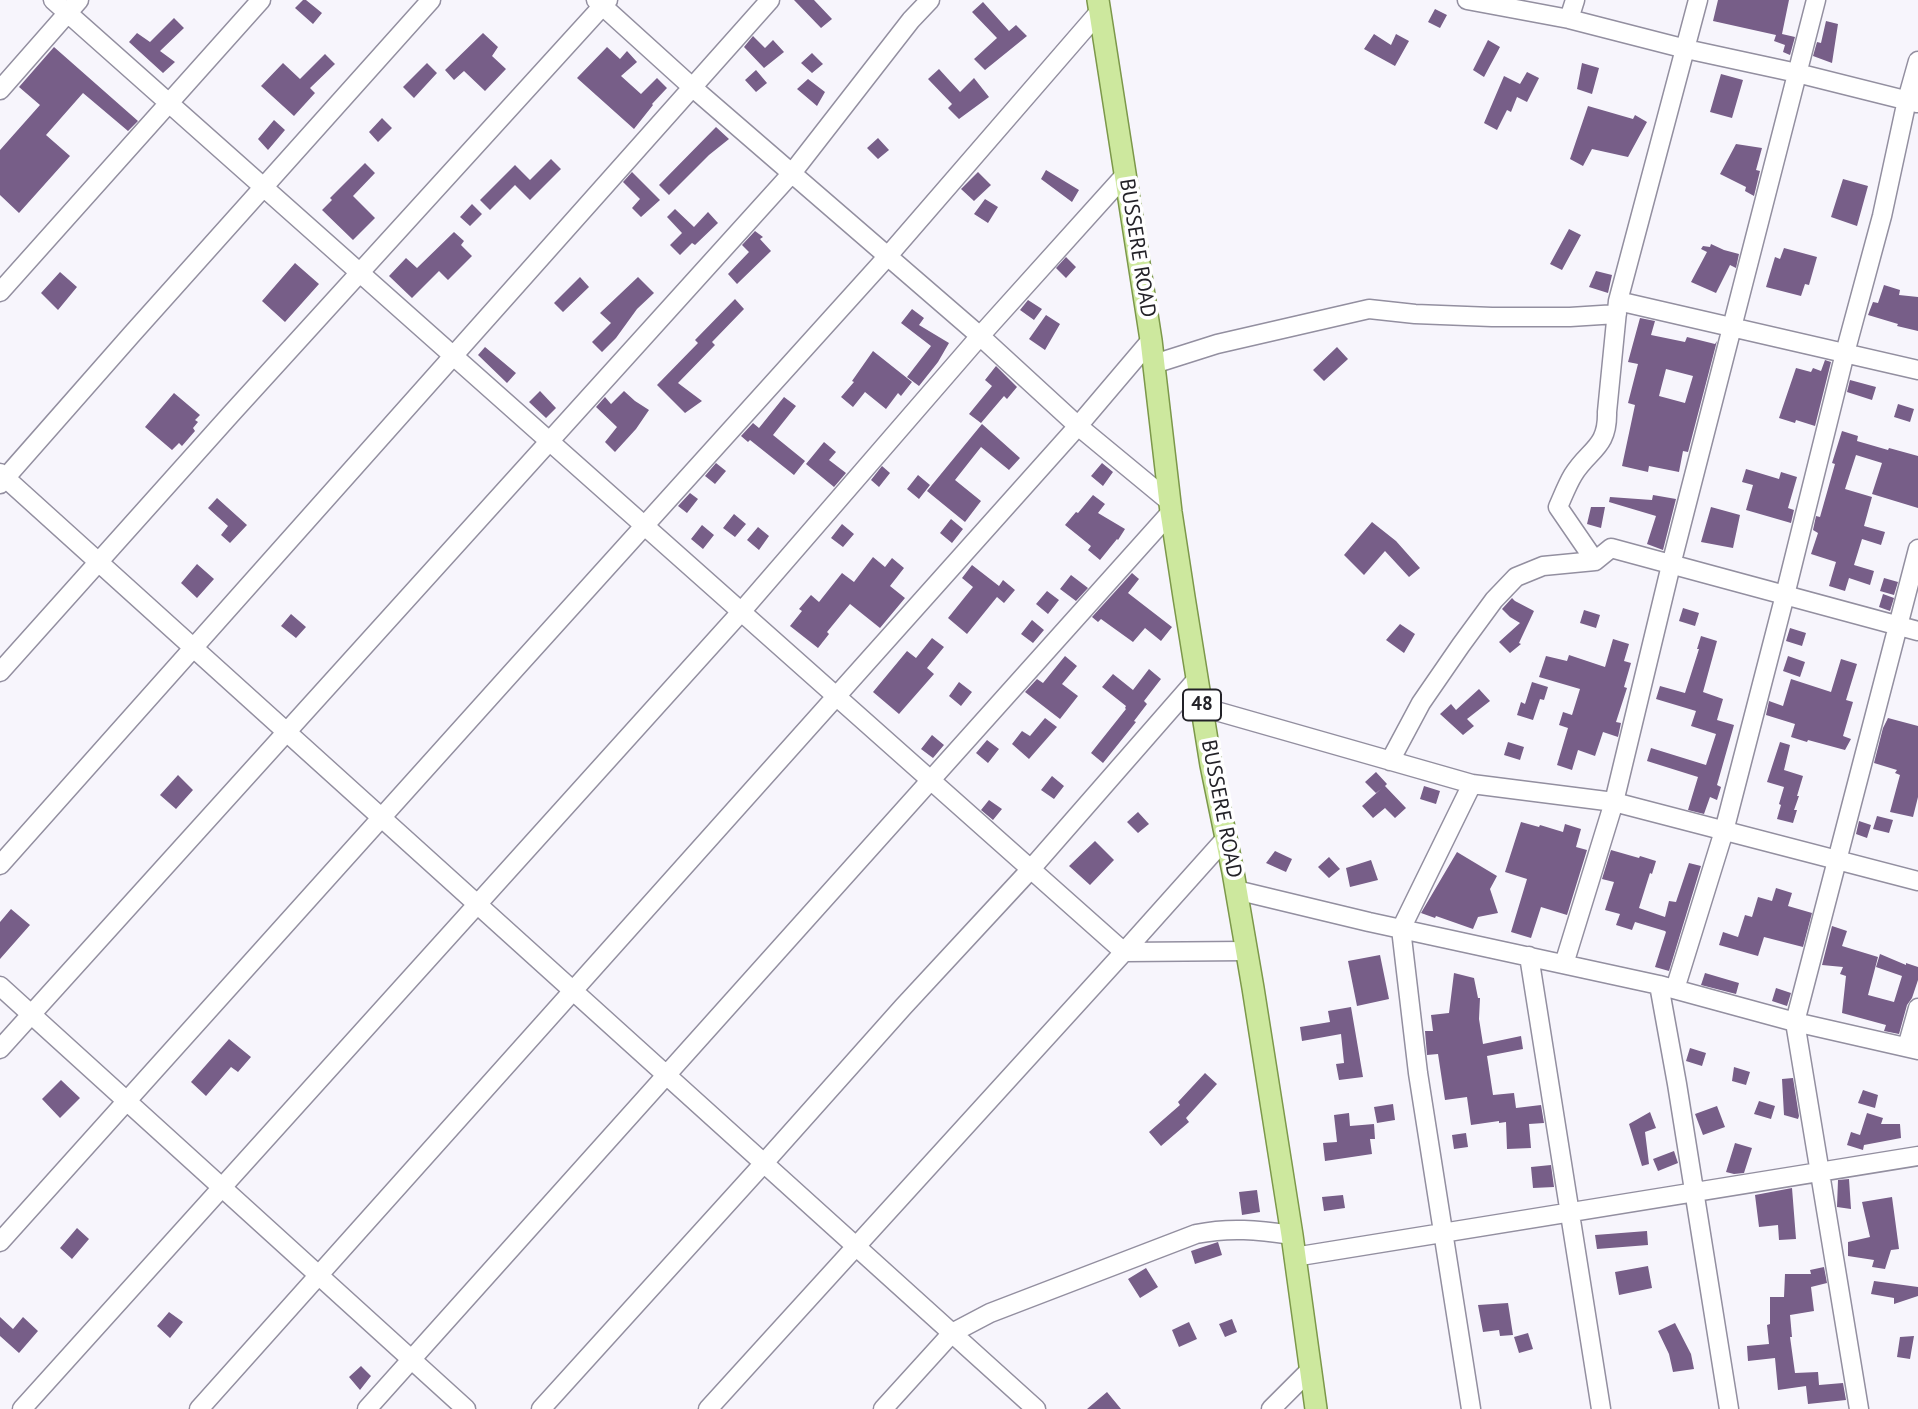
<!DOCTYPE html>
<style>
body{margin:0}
canvas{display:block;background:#f7f5fc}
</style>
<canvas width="1918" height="1409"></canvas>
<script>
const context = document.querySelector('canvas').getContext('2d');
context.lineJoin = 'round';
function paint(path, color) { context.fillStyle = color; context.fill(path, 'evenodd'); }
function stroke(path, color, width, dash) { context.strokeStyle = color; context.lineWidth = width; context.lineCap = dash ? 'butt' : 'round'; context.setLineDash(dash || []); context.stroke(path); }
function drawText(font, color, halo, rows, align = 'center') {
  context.font = font + ' "PT Sans",sans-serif'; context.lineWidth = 7; context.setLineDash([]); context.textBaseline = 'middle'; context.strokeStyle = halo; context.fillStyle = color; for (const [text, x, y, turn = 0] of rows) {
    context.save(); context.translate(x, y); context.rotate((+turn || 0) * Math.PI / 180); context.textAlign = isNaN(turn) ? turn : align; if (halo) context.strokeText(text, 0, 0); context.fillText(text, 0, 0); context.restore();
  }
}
paint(new Path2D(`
 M303,0H306L322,13L313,24L295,8Z
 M794,0H814L832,19L821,28Z
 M1718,0H1789L1782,34L1795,37L1790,55L1783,52L1785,45L1774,41L1776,35L1713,21Z
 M983,2L1009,31L1016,25L1027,36L985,70L974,59L997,38L972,12Z
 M1435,9L1447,15L1440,28L1428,22Z
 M174,18L184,28L160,51L175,62L163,73L129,42L137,33L150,42Z
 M1826,21L1838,24L1832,63L1813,56L1817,42L1821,43Z
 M483,33L498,47L492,56L506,69L485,91L464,71L454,80L445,70Z
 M1374,34L1391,45L1396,34L1409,41L1395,66L1364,49Z
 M753,36L765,48L773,40L784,52L764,68L744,47Z
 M1488,40L1500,47L1484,77L1473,70Z
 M54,47L138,121L128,131L83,93L46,135L70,156L19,213L0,195V150L40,105L19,87Z
 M607,47L620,59L627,51L637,62L621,76L641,94L657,78L667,88L652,104L653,105L634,129L577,78Z
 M812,53L823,64L812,73L801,63Z
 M325,54L335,64L310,88L315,93L294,116L261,86L283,63L300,79Z
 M427,63L437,73L414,98L403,87Z
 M1582,63L1599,68L1592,94L1577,89Z
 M939,69L960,92L974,78L989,97L959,119L948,108L952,104L928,79Z
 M756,70L767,83L756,92L745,80Z
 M1527,72L1539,78L1527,102L1517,97L1511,112L1507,110L1497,130L1484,123L1504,76L1520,84Z
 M1721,74L1743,80L1732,118L1710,112Z
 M808,79L825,92L817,106L797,89Z
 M1588,106L1633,119L1635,115L1647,122L1628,157L1592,149L1583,166L1570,159Z
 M382,118L392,128L378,142L369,132Z
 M274,120L285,130L268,150L258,139Z
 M716,127L729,139L709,155L669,195L659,185Z
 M878,138L889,150L878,159L867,148Z
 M1736,144L1762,148L1756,170L1760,171L1754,196L1745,191L1746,187L1720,174Z
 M551,159L561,169L530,200L515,185L490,210L480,200L515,165L530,180Z
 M365,163L375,173L353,196L375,218L353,240L322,210L332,200L330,198Z
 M1046,170L1079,190L1072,202L1041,179Z
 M632,172L660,200L641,217L632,208L640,199L623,182Z
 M978,172L991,185L974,201L961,189Z
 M1843,179L1868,186L1857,226L1831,217Z
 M985,199L998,207L988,223L974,214Z
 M472,204L482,214L470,226L460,217Z
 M675,209L694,227L708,212L718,223L695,245L692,243L680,255L670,245L682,233L667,217Z
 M1569,229L1581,235L1562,270L1550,264Z
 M755,231L763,237L760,239L771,251L737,284L728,274L749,252L742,245Z
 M454,232L464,241L461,245L472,256L448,280L439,271L412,298L389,276L406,258L417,268Z
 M1711,244L1724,250L1739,254L1736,268L1730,265L1716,293L1691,282L1707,252L1701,249L1703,246L1710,247Z
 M1784,248L1817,257L1809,285L1805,284L1801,296L1766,287L1775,257L1780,259Z
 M1066,257L1076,267L1066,278L1056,268Z
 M295,263L319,284L285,322L262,301Z
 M1596,271L1612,275L1608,293L1589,287Z
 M60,272L77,287L58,310L41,293Z
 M580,277L589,287L563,312L554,303Z
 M638,277L654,293L637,309L616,338L602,352L592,342L611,323L600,313Z
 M1884,285L1900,290L1899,295L1918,297V331L1897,326L1898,324L1868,315L1873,302L1878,303Z
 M735,299L744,309L712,342L715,345L678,383L702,401L685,413L657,385L698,343L695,340Z
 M1028,300L1042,309L1034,320L1020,310Z
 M912,309L924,318L919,325L949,343L938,362L919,386L907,377L931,346L901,323Z
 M1046,315L1060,324L1045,350L1029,339Z
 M1640,318L1655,321L1651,335L1685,342L1687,337L1715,344L1717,341L1688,452L1683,451L1679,472L1649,466L1648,472L1622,466L1635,405L1628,403L1638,364L1628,362ZM1666,369L1693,376L1685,403L1659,396Z
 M485,347L516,373L507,383L478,355Z
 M1337,347L1348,359L1324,381L1313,370Z
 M873,351L912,382L901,396L898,393L886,409L865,392L853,407L841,397L854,382L852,381Z
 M1825,360L1831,362L1815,426L1796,420L1795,423L1779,418L1796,368L1811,372L1813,368L1821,371Z
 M996,366L1017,387L1007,399L1004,396L981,423L969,414L992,386L985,380Z
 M1850,380L1876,387L1872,400L1847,392Z
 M540,391L556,408L546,418L529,402Z
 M624,391L635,401L649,410L636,429L615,452L605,442L617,427L596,407L605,397L611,404Z
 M174,393L200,415L195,420L198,422L193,428L195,431L182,446L179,443L172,450L145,427Z
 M784,397L796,406L773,435L805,461L794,475L750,440L748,442L741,436L753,423L759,428Z
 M1898,404L1914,409L1910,422L1894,417Z
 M982,424L1020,458L1009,470L981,447L955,480L981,501L965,522L927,491Z
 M1842,431L1858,436L1857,441L1888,450L1889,448L1918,456V508L1872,494L1882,463L1856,455L1845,489L1872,497L1864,526L1885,532L1881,545L1862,539L1854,565L1874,571L1870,585L1849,578L1845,591L1829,586L1836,562L1811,554L1818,533L1813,530L1816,516L1820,517L1835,464L1832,463Z
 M824,442L836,452L829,460L846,473L834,487L806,464Z
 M716,463L726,471L715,484L705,476Z
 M1102,463L1113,472L1103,486L1091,476Z
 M882,466L890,473L879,487L871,480Z
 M1746,469L1779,479L1781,472L1797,477L1788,508L1794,510L1791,523L1746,510L1753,485L1742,482Z
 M918,475L930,485L919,499L907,489Z
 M690,493L698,499L687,513L678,506Z
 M1093,495L1105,504L1098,513L1125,529L1118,540L1117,539L1100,560L1088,550L1091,546L1065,525L1076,512L1078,513Z
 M1653,495L1676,499L1663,550L1647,544L1656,516L1609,502L1610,497L1652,500Z
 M217,498L247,525L230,543L221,535L228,526L208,508Z
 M1591,507H1605L1601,528L1587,524Z
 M1711,507L1740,515L1733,548L1701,542Z
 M734,514L746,524L735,537L723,528Z
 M951,519L963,529L952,543L940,533Z
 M1372,522L1396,541L1420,568L1409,577L1385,551L1364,575L1344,555Z
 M842,524L854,534L843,547L831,538Z
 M702,525L714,535L703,549L691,539Z
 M758,527L769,536L759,550L747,540Z
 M873,557L885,567L892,558L904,568L890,586L905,598L880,628L850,604L827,632L829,634L818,648L790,626L802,611L799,609L811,595L819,602L842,573L854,582Z
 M197,564L214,579L197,598L181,583Z
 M972,565L999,586L1003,580L1015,590L1004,603L997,597L967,634L948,618L973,587L962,578Z
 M1132,573L1139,579L1128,593L1172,627L1161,641L1145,628L1133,642L1101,619L1098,622L1092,617Z
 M1071,575L1088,588L1076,601L1060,589Z
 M1884,578L1898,582L1894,595L1880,591Z
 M1047,591L1059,600L1048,614L1036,604Z
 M1883,594L1894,598L1890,611L1879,607Z
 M1512,598L1515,601L1534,611L1519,643L1521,644L1510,653L1499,642L1520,623L1510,617L1502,609Z
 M1683,608L1699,613L1695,626L1679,621Z
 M1584,610L1600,615L1596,628L1580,623Z
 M291,614L306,627L296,638L281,626Z
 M1032,620L1044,630L1033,643L1021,634Z
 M1400,624L1415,634L1404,653L1386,640Z
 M1790,628L1806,633L1802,646L1786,641Z
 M1701,636L1717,641L1703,692L1723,699L1717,720L1734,725L1717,785L1721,787L1717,800L1710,797L1704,814L1688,810L1698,777L1647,761L1651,748L1706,765L1716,734L1691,726L1696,711L1656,699L1660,686L1685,693L1699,649H1697Z
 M932,638L944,647L927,668L934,674L899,714L873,692L907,651L916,658Z
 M1613,639L1629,644L1624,661L1631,663L1624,687L1627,688L1616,722L1621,723L1618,737L1603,732L1595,756L1578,750L1572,770L1557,765L1568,728L1559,725L1563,712L1572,715L1580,689L1539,677L1546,656L1567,661L1569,655L1605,667Z
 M1065,656L1077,666L1062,684L1078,696L1060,719L1025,692L1037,679L1043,683Z
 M1788,656L1805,662L1800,677L1783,671Z
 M1841,659L1857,664L1846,700L1853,702L1843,736L1851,739L1845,750L1808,740L1807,742L1791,737L1795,724L1766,715L1769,701L1783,706L1791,679L1831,692Z
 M1149,669L1161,679L1144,701L1147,704L1134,721L1136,722L1103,763L1091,753L1126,709L1125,708L1126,706L1102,687L1113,674L1133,690Z
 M959,682L972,692L961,706L949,696Z
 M1532,682L1548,687L1544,700L1540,699L1533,720L1517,715L1521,702L1525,704Z
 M1479,689L1490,701L1467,719L1474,726L1463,735L1440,714L1451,704L1456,710Z
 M1045,718L1057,727L1029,759L1012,744L1022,731L1030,736Z
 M1888,718L1918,726V797L1913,817L1890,812L1900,775L1895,773L1897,770L1874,763L1883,728Z
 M932,735L944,745L933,758L921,749Z
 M987,740L999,749L988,763L976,753Z
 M1508,742L1524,747L1520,760L1504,755Z
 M1780,742L1790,745L1784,770L1803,776L1797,796H1799L1794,810H1797L1793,823L1777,819L1781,805L1779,804L1784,787L1767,782Z
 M1376,772L1387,784L1385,786L1406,808L1395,818L1385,808L1373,818L1362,806L1381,789L1376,793L1365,782Z
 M178,775L193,790L176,809L160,795Z
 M1052,776L1064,786L1054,799L1041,790Z
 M1424,786L1440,791L1436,804L1420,799Z
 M989,800L1002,809L993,820L981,810Z
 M1138,812L1149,824L1138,833L1127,822Z
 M1877,816L1893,820L1889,833L1873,829Z
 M1859,821L1871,825L1867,838L1856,834Z
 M1521,822L1539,827L1540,825L1563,832L1565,824L1581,829L1576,847L1587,850L1567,915L1541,907L1531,938L1511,932L1527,879L1505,872Z
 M1095,841L1114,860L1090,885L1069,866Z
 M1611,850L1639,858L1640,856L1656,861L1652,874L1650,873L1639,908L1665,917L1669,901L1676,902L1689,863L1701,866L1669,971L1655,967L1666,932L1665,931L1635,922L1632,930L1616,925L1620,914L1605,910L1614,882L1602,879Z
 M1275,851L1292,859L1286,872L1266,863Z
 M1457,852L1497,876L1490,889L1498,913L1478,917L1473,929L1436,916L1435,918L1421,913Z
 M1329,857L1340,869L1329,878L1318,867Z
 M1371,860L1378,880L1350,887L1346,868Z
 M1776,888L1792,893L1788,906L1812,913L1803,947L1764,937L1758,956L1719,945L1723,932L1738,937L1745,915L1752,917L1758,897L1772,901Z
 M11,909L30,925L0,959V922Z
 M1832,926L1847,931L1842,946L1878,957L1868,995L1894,1002L1902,976L1876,967L1880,954L1906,965V963L1918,967V980L1912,998L1907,1005L1899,1034L1884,1031L1886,1025L1842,1013L1846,976L1840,974L1843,967L1822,965Z
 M1380,955L1389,999L1357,1006L1348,961Z
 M1454,973L1474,978L1478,998H1480L1479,1019L1483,1044L1521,1036L1523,1049L1487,1056L1493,1095L1514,1093L1516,1108L1541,1105L1544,1123L1529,1124L1531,1148L1507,1149L1506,1122L1499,1123V1121L1471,1125L1467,1097L1445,1100L1438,1054L1427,1055L1425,1031H1433L1431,1015L1449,1013Z
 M1705,973L1739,983L1736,994L1701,985Z
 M1776,988L1791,993L1787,1006L1772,1001Z
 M1351,1007L1363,1077L1339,1080L1336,1064L1344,1063L1341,1034L1302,1041L1300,1027L1330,1022L1328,1011Z
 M229,1039L251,1057L238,1072L231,1067L206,1096L191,1082Z
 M1690,1048L1706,1053L1702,1066L1686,1061Z
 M1734,1067L1750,1072L1746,1085L1732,1081Z
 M1205,1073L1217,1084L1186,1118L1189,1122L1161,1146L1149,1132L1180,1105L1178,1102Z
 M1793,1078L1799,1116L1798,1119L1784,1115L1782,1079Z
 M61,1080L80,1098L60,1118L42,1099Z
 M1863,1090L1878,1095L1875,1108L1858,1103Z
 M1759,1101L1775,1106L1771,1119L1754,1114Z
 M1393,1104L1395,1120L1377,1123L1374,1107Z
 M1717,1106L1725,1127L1703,1135L1695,1114Z
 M1650,1112L1656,1128L1645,1132L1649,1164L1642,1166L1629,1124Z
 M1349,1113L1350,1126L1374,1124L1375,1139H1370L1372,1154L1325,1161L1323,1143L1337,1142L1334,1115Z
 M1867,1113L1883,1118L1881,1124H1900L1901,1138L1864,1145L1863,1150L1847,1145L1851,1132L1860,1135Z
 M1466,1133L1468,1147L1454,1149L1452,1135Z
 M1735,1143L1752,1148L1744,1173L1734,1174L1726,1172Z
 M1674,1151L1678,1163L1658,1171L1653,1159Z
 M1551,1165L1554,1187L1533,1188L1531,1167Z
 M1849,1179L1851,1209L1837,1207L1838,1180Z
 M1792,1188L1796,1239L1779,1240L1778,1225L1759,1227L1755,1195Z
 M1257,1190L1260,1212L1242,1215L1239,1192Z
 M1343,1195L1345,1208L1324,1211L1322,1197Z
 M1892,1197L1899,1249L1891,1250L1885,1269L1872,1267L1874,1260L1848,1256V1242L1870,1237L1862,1202Z
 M77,1228L89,1239L72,1259L60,1248Z
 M1647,1231L1648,1245L1597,1249L1595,1235Z
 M1218,1242L1222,1255L1195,1264L1191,1251Z
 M1648,1266L1652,1288L1619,1295L1615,1272Z
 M1824,1267L1827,1283L1811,1287L1814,1311L1790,1315L1792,1337H1790L1795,1373L1818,1372L1819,1385L1843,1383L1846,1400L1808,1404L1806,1386L1778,1390L1775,1358L1748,1361L1747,1346L1769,1344L1767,1325L1770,1324V1297H1784L1785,1274H1811L1810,1270Z
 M1146,1268L1158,1287L1140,1298L1128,1279Z
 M1874,1281L1918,1287V1296L1894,1304V1298L1871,1294Z
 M1508,1303L1513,1335L1500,1336L1499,1330L1483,1332L1478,1305Z
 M169,1312L183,1322L170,1338L157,1326Z
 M0,1317L13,1329L23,1317L38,1331L19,1353L0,1336Z
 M1232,1319L1237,1332L1225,1337L1219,1324Z
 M1189,1322L1197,1339L1179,1347L1172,1330Z
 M1675,1323L1691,1354L1694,1369L1673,1372L1669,1354L1658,1331Z
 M1528,1333L1533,1349L1519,1353L1514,1337Z
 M1914,1336L1910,1359L1897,1357L1900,1337Z
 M361,1366L371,1376L360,1390L349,1377Z
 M1107,1392L1121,1409H1087Z`), '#775e88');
const minor = new Path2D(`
 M53,0L1124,952L1226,838
 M596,0L692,87L980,336L1078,426L1170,502
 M1467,0L1569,19L1686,49L1797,73L1917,103
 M1569,19L1575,0
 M0,90L79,0
 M0,292L261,0
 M1618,301L1918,370
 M1154,364L1217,344L1369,309L1415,314L1492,317H1570L1617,314
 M0,473L1036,1409
 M0,484L132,334L431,0
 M1595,561L1558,507C1563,496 1567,485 1573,475C1589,449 1608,448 1607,412L1618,301L1698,0
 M0,672L231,414L608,0
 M1202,707L1472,784
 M1390,761L1421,703L1461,645L1494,600L1516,577L1543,566L1595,561L1611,548L1918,631
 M0,865L770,0
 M1236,890L1369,922L1659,985L1795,1022L1918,1050
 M1529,956L1601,1409
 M1564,964L1614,802L1671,565L1816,0
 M1659,985L1677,1084L1729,1409
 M0,986L466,1409
 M1675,989L1724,831L1785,595L1845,353L1882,216L1907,100L1918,61
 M1907,1047L1918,1008
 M0,1049L792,173L911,20L930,0
 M0,1242L515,669L887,257L1100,11
 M1294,1257L1918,1156
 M22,1409L741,612L980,336L1125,175
 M199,1409L1078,426L1151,340
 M367,1409L1171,512
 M541,1409L764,1163L903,1007L1030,870L1197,679
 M708,1409L1124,952L1246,951
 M883,1409L952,1333L990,1313L1196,1234C1230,1227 1258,1230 1292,1235
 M1271,1409L1310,1370
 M1471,1409L1418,1073L1401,929L1472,784L1614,802L1918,881
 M1859,1409L1795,1022L1918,549`);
const major = new Path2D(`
 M1098,0L1151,340L1171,512L1184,597L1211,765L1233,872L1253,988L1292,1235L1316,1409`);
stroke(minor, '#938fa0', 21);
stroke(major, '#7c984a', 24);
stroke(minor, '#fff', 18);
stroke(major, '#cde89e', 21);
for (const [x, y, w] of [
 [1202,705,38]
]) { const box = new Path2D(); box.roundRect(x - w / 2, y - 15.5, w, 31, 5); context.fillStyle = '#fff'; context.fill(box); stroke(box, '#232228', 2); }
drawText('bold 19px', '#232228', null, [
 ["48",1202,705]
]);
drawText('21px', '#232228', '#fff', [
 ["BUSSERE ROAD",1137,248,81],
 ["BUSSERE ROAD",1221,809,79]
]);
</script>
